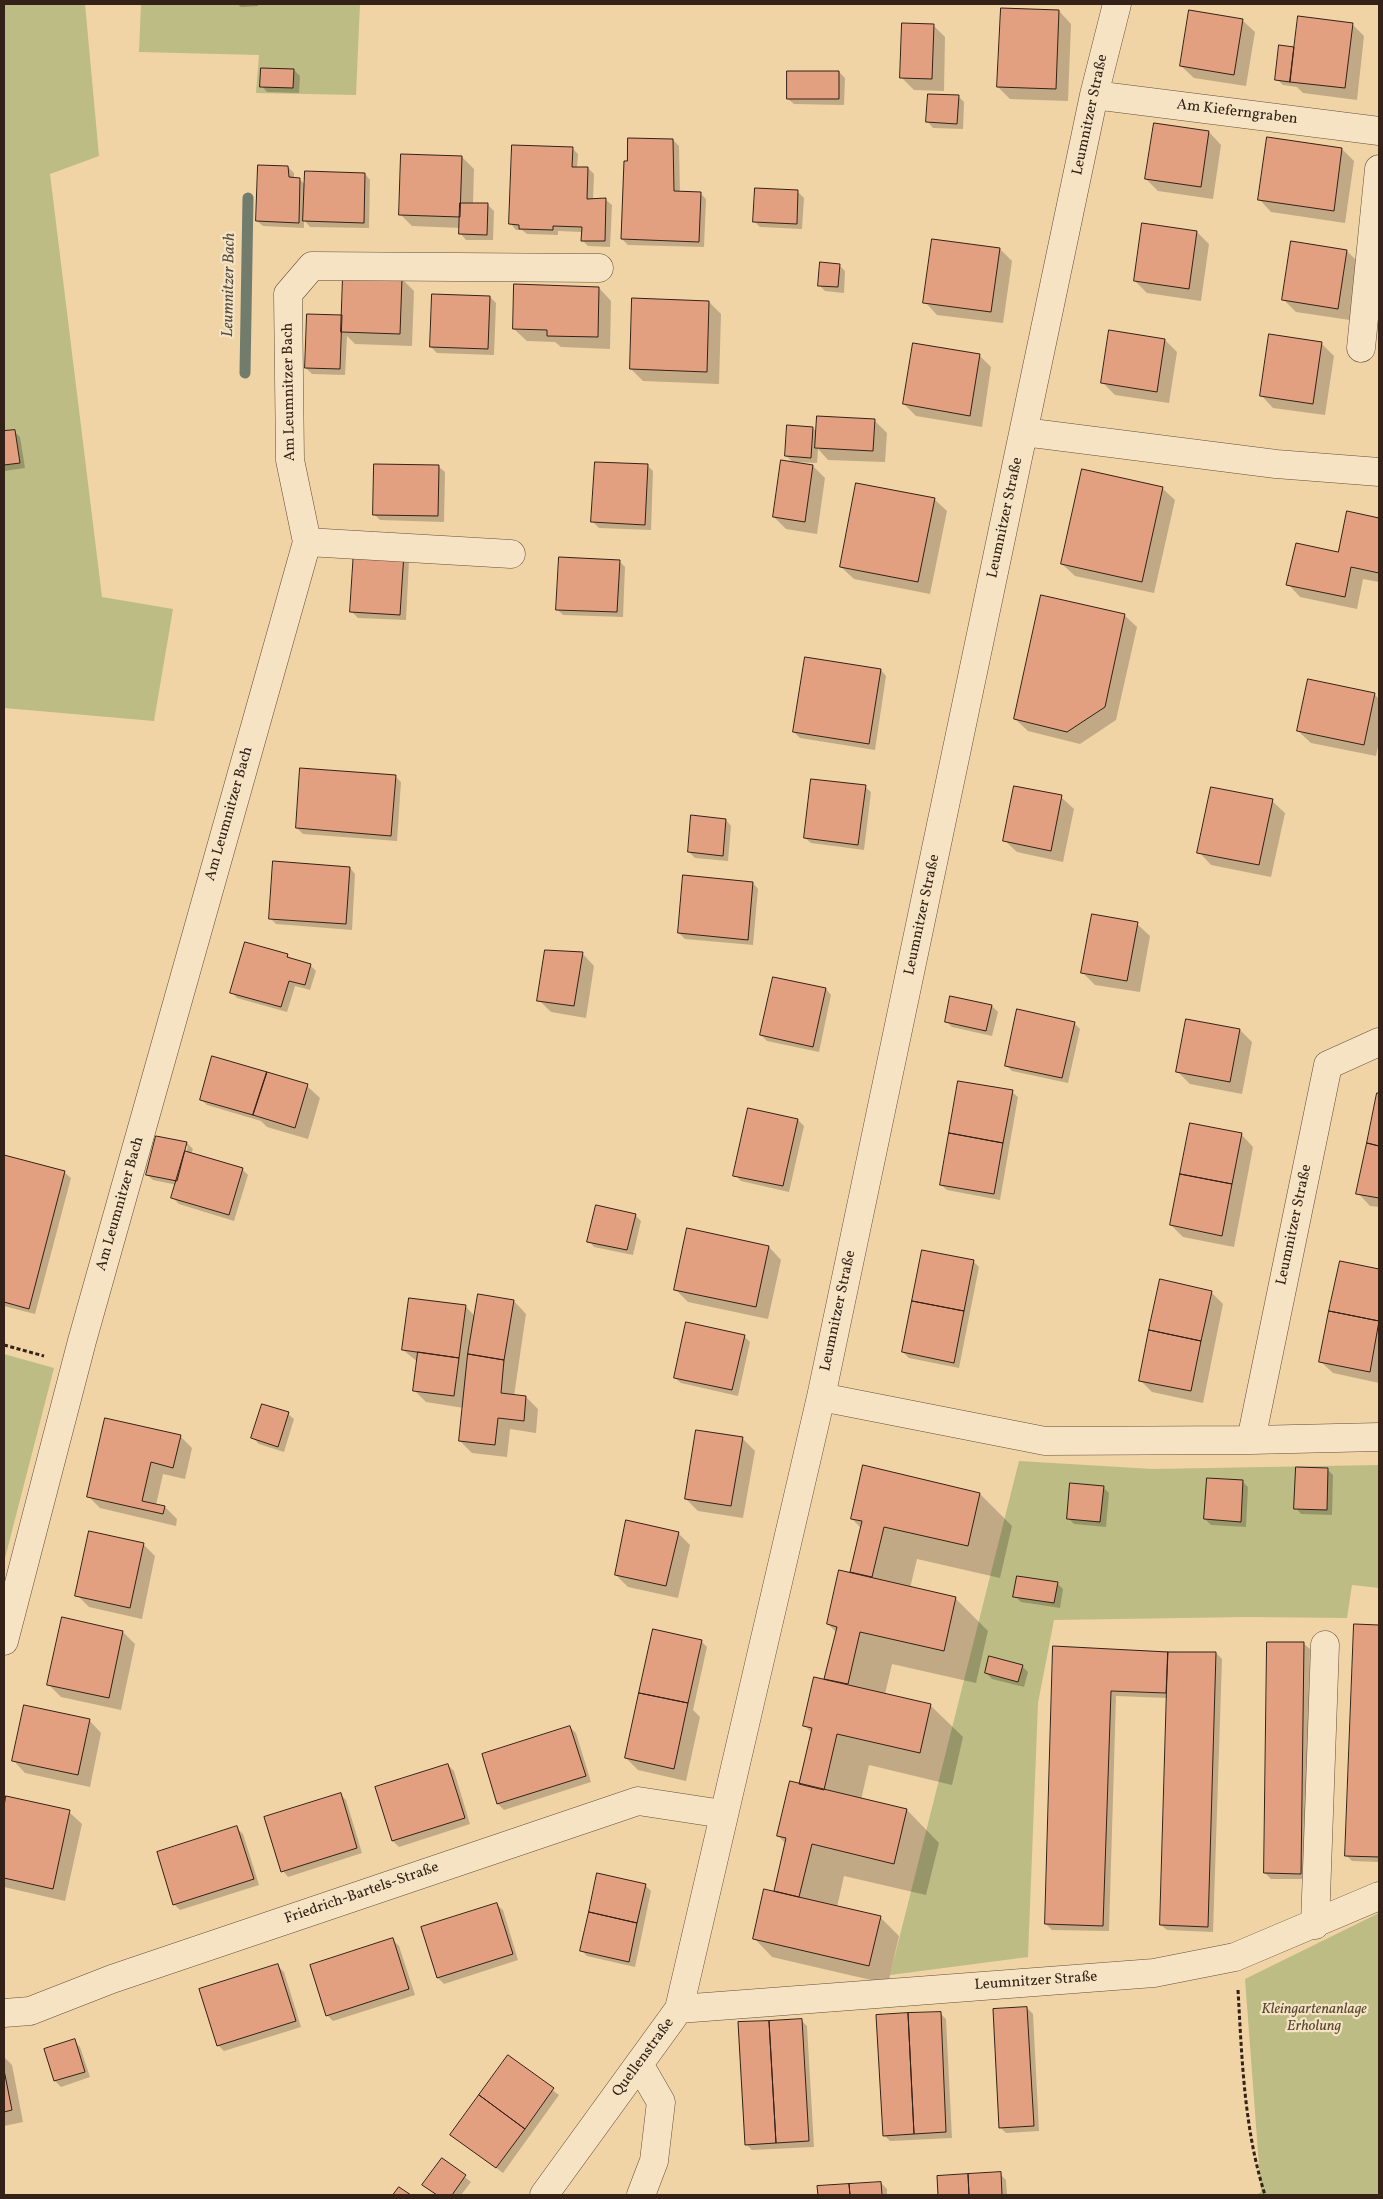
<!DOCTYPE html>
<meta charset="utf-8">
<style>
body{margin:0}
#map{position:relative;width:1383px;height:2199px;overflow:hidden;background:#f0d4a5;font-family:Vollkorn,serif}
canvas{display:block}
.frame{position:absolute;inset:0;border:5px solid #342117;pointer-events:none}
</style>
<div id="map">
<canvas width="1383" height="2199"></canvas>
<div class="frame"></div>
</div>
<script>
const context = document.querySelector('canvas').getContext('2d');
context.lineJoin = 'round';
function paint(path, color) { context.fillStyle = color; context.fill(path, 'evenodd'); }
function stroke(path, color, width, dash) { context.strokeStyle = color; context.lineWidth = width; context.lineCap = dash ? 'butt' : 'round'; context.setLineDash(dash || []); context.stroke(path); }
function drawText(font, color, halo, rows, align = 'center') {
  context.font = font + ' Vollkorn,serif'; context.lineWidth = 4.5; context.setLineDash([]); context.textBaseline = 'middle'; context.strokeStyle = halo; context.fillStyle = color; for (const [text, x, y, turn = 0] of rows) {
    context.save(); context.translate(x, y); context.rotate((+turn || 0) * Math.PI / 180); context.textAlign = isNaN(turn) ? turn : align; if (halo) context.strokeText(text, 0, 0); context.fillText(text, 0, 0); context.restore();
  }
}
paint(new Path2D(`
 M4,4H85L99,156L50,174L102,597L173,609L154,721L4,708Z
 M141,4H360L356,95L256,93L259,55L139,52Z
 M4,1354L54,1368L4,1562Z
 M1019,1461L1153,1469L1379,1465V1588L1352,1585L1347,1618L1247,1617L1054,1620L1038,1703L1028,1957L890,1975Z
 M1379,1913V2195H1256L1261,2192L1245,1979Z`), '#bdbc84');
paint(new Path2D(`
 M237,4H258V6L241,7Z
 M1059,11L1071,24L1068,101L1010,99L998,87Z
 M1242,20L1255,32L1246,86L1194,78L1181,66Z
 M1352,24L1364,36L1357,100L1303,93L1297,87L1283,85L1277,79L1293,48L1295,50Z
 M933,25L945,37L944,91L914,90L901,77Z
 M294,70L300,76L299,93L267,92L262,86Z
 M839,72L845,78L844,105L794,104L788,99Z
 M958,96L964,102L963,129L933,128L928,122Z
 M1209,132L1221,145L1213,199L1158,191L1146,179Z
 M673,140L679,146L680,193L701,194L706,199L704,247L628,245L622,239Z
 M572,148L578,154L577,168H588L594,174L593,200H606L612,205L610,247L588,246L582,240V232L558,231V235L527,234L522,230H516L511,224Z
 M1342,149L1354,161L1345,223L1271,212L1259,199Z
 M462,157L474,169L473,204L488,205L494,211L493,240H466L461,234V228L412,226L400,214Z
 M288,167L294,173V179H299L306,185L365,174L370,180L369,228L310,227L304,220V228L263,226L257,221Z
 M798,192L804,198L802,229L760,227L754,221Z
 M1197,232L1209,244L1201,301L1147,293L1135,281Z
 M1000,249L1012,261L1003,323L937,315L925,302Z
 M1347,251L1359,263L1350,320L1296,312L1283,299Z
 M839,265L845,271L844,293L825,291L819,285Z
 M402,279L414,291L412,346L355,344L347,336L345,375L312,374L306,368L343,317Z
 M599,288L611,301L610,349L561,347L555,342L527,341L514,329Z
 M490,297L496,303L494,355L437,353L431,347Z
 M709,302L721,314L719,384L643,381L631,369Z
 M1165,340L1177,352L1169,403L1115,395L1102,382Z
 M1322,344L1334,356L1325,415L1273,408L1261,395Z
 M979,355L991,367L982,427L916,416L904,404Z
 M874,420L887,433L885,462L828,460L818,449L817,463L796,462V464L813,466L825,478L817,534L786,529L774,517L794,463L786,456L813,428L817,432Z
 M14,431L20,437L25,468L4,471V432Z
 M647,465L653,471L651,530L599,528L593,522Z
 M439,467L445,472L444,522L380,520L374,514Z
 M1162,488L1175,500L1154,593L1075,576L1062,564Z
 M934,499L947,511L930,594L854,579L841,567Z
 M1348,512L1379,519V582L1363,579L1357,609L1300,597L1288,584L1339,554Z
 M403,554L409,560L406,620L358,618L352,612Z
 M619,561L625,567L623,617L563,615L557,609Z
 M1124,615L1137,627L1116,720L1080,744L1028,731L1015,719Z
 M881,670L886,676L875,750L800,738L794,732Z
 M1374,694L1379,699V742L1376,756L1311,743L1298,731Z
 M395,776L401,782L397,841L303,834L297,828Z
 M865,787L871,792L864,850L811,843L805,838Z
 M1061,797L1074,809L1063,862L1017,852L1004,840Z
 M1272,801L1285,813L1271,877L1211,865L1199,852Z
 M726,820L731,826L728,861L695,858L689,852Z
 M350,868L355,874L352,930L276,924L271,919Z
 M753,883L758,889L753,945L685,939L679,933Z
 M1137,924L1150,936L1140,992L1095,985L1082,972Z
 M582,953L594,966L586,1018L551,1012L539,1000Z
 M287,955L292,960L310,965L316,971L310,990L295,986L287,1012L237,998L232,992Z
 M826,989L831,995L819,1052L767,1041L761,1035Z
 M951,997L992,1006L998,1012L992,1036L952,1027L946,1021Z
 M1074,1023L1080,1029L1068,1083L1012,1071L1006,1065Z
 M1240,1030L1252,1042L1242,1094L1190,1084L1178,1072Z
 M307,1086L320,1098L308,1139L267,1127L261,1121L207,1105L201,1099Z
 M1012,1092L1018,1097L1000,1200L947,1190L941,1185Z
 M1378,1094L1379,1095V1207L1370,1206L1358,1193Z
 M749,1110L798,1120L804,1126L789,1192L741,1181L735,1175Z
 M1241,1134L1253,1147L1234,1247L1183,1237L1171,1225Z
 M157,1138L187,1143L193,1149L191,1154L242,1169L248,1175L234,1221L179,1204L173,1198L177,1185L153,1180L147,1175ZM185,1146H188L185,1157H183Z
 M4,1156L65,1173L71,1178L35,1314L4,1306Z
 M635,1215L641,1221L633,1255L594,1247L589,1241Z
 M688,1230L769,1247L781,1260L768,1319L688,1302L675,1289Z
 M973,1261L979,1267L959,1368L909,1358L903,1352Z
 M1341,1262L1379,1270V1383L1333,1373L1320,1361Z
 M1211,1292L1223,1304L1203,1403L1152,1392L1140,1380Z
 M514,1301L526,1314L514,1396L526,1397L538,1409L536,1433L510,1429L507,1457L472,1453L460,1441L464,1408L426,1402L414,1390L418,1362L403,1350L466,1307L476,1317Z
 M744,1336L750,1342L738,1396L681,1383L675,1378Z
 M288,1414L294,1419L284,1452L259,1444L253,1438Z
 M180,1436L192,1448L185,1479L163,1474L156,1505L165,1507L177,1519L176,1526L100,1508L88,1496Z
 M742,1438L755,1451L743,1518L698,1511L686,1499Z
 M1327,1469L1333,1475L1332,1515L1301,1514L1296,1508Z
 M1242,1481L1248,1487L1246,1527L1211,1525L1205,1519Z
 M1103,1487L1109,1493L1106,1527L1074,1524L1068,1518Z
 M980,1494L1012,1526L1000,1578L917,1559L910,1588L955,1598L988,1631L976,1683L892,1664L885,1694L930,1705L963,1737L952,1785L869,1765L861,1800L907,1810L939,1843L926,1895L844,1876L837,1907L881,1918L899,1936L888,1984L772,1957L754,1938L778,1894L775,1891L786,1844L778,1836L800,1785L812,1733L804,1725L825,1681L836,1632L828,1624L851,1574L861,1528L852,1519Z
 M678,1533L690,1545L678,1598L628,1587L616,1575Z
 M143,1544L155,1556L142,1619L89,1607L77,1595Z
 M1057,1583L1063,1589L1060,1608L1021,1602L1015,1596Z
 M1355,1625L1379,1626V1862L1352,1861L1346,1855Z
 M123,1632L135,1644L121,1710L61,1697L49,1685Z
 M701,1641L707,1647L693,1710L700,1717L686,1781L638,1770L626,1758Z
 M1304,1644L1310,1649L1306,1879H1271L1265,1873Z
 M1055,1648L1216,1653L1222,1659L1213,1932L1167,1930L1161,1925L1167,1698L1116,1696L1109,1931L1052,1930L1046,1924Z
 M1022,1666L1028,1672L1024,1687L992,1679L986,1673Z
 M89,1720L101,1733L90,1787L25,1773L13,1760Z
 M570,1727L576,1733L591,1782L504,1810L498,1804L483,1755Z
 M448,1765L454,1771L470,1824L399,1847L393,1841L377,1788Z
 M340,1794L346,1800L362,1853L288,1877L283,1871Z
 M7,1798L69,1812L82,1824L65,1901L4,1887V1813Z
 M237,1828L243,1834L259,1885L180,1910L174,1904Z
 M645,1885L651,1891L635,1967L587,1956L581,1950Z
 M497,1905L503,1910L518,1960L444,1984L438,1978L423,1928Z
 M393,1940L399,1946L415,1995L333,2021L327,2015Z
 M278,1966L284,1972L301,2027L224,2051L218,2045Z
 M1027,2008L1033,2014L1039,2131L1006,2133L1000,2127Z
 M940,2013L946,2019L952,2138L890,2141L884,2135Z
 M801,2020L807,2026L814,2147L752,2150L746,2144Z
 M74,2041L80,2047L90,2077L61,2087L55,2081Z
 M4,2057L12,2065L23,2122L4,2126Z
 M508,2057L559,2095L503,2173L452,2135Z
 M442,2159L471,2182L461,2195H436L424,2185Z
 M1000,2174L1006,2180L1007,2195H939L938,2177Z
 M881,2183L887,2189V2195H819V2187Z
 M748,2194L750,2195H724Z`), '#0003');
stroke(new Path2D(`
 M245,373L248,198`), '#717c6c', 11);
const building = new Path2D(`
 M1001,8L1059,10L1056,89L997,87Z
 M1189,10L1243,19L1234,75L1180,66Z
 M1298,16L1353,23L1345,88L1290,82Z
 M902,23L934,24L932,79L900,78Z
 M1279,45L1294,47L1290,82L1275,80Z
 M261,68L294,69L293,88L260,87Z
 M787,71H839V99H787Z
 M928,94L959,95L957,124L926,122Z
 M1154,123L1209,131L1201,187L1145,179Z
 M1267,137L1342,148L1334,211L1258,200Z
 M628,138L673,139L674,191L701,192L699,242L621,239L624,161H627Z
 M512,145L573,147L572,167H588L587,199L606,198L605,241H581L582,227L553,226V230L519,229V225L509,224Z
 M401,154L462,156L460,217L399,215Z
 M258,165L288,166L289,177L300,178L299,223L256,221Z
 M305,171L365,173L364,223L303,221Z
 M755,188L798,190L797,224L753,222Z
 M460,203H488L487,235L459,234Z
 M1142,223L1197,231L1189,289L1134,281Z
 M932,239L1000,248L991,312L923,303Z
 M1291,241L1347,250L1338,309L1282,300Z
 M820,262L840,264L838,287L818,286Z
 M343,276L402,278L400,334L341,332Z
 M514,284L599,287L598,337L547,336V330L513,329Z
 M432,294L490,296L488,349L430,347Z
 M632,298L709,301L707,372L630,369Z
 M307,314L342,315L340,369L305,368Z
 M1109,330L1165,339L1157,392L1101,383Z
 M1269,334L1322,342L1313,404L1260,396Z
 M913,343L980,354L970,416L903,404Z
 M817,416L875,419L873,451L815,448Z
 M787,425L813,427L811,458L785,456Z
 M15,430L20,463L4,465V431Z
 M781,460L813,465L805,522L773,517Z
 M595,462L648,464L645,525L591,522Z
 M374,464L439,465L438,516L373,515Z
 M1082,469L1163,487L1142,582L1061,564Z
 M856,483L935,498L918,582L840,567Z
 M1347,511L1379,518V573L1351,567L1345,597L1286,585L1296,543L1338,552Z
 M354,550L404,553L400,615L350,612Z
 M559,557L620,560L617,612L556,610Z
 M1041,595L1125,614L1105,707L1067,732L1014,719Z
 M805,657L881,669L869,744L793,732Z
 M1308,679L1375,693L1364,745L1297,731Z
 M300,768L396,775L391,836L296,828Z
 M811,779L866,785L858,845L804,838Z
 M1014,786L1062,795L1051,851L1003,841Z
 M1211,787L1273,799L1259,865L1197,853Z
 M691,815L726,819L723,856L688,852Z
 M273,861L350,867L346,924L269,919Z
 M683,875L753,882L748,940L678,933Z
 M1092,914L1138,922L1127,981L1081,973Z
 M245,942L288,954L287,957L311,964L305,985L289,981L281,1007L230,993Z
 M545,950L583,952L574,1006L537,1001Z
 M773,977L826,988L813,1047L760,1035Z
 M950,996L992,1005L986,1031L945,1022Z
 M1017,1009L1075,1022L1062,1078L1005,1066Z
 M1186,1019L1240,1029L1230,1082L1176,1072Z
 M212,1056L267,1072L253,1115L200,1100Z
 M267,1072L308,1084L295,1128L253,1115Z
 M958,1081L1013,1090L1003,1143L949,1133Z
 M1377,1093H1379V1146L1367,1143Z
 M748,1108L798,1119L783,1186L733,1176Z
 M1190,1123L1242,1133L1232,1184L1180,1174Z
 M949,1133L1003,1143L994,1194L940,1185Z
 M156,1136L187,1142L177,1181L146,1175Z
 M1367,1143L1379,1146V1198L1356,1194Z
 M185,1151L243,1168L229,1215L171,1198Z
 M4,1155L65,1171L29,1309L4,1302Z
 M1180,1174L1232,1184L1222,1236L1170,1225Z
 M596,1205L636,1214L627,1250L587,1242Z
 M687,1228L769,1246L756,1307L674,1290Z
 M922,1250L974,1260L964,1311L912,1301Z
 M1340,1261L1379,1269V1321L1329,1311Z
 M1160,1279L1212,1291L1201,1341L1149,1330Z
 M478,1294L514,1300L504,1360L468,1354Z
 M409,1298L466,1305L459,1358L402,1350Z
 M912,1301L964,1311L954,1363L902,1352Z
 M1329,1311L1379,1321L1370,1372L1319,1362Z
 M686,1322L745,1335L732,1390L674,1378Z
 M1149,1330L1201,1341L1191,1391L1139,1381Z
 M418,1352L459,1358L454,1396L413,1391Z
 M468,1354L504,1360L501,1393L526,1396L524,1421L498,1418L495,1445L459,1441Z
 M262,1404L289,1412L278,1447L251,1438Z
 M105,1418L181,1435L173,1468L151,1462L142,1501L165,1506L163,1514L87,1497Z
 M696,1430L743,1437L731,1506L685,1499Z
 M863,1465L980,1493L968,1546L884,1527L872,1577L850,1572L862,1521L851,1519Z
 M1296,1467L1328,1468L1327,1510L1294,1509Z
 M1207,1478L1243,1480L1241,1522L1204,1519Z
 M1070,1483L1104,1486L1100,1522L1067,1519Z
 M626,1520L679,1532L666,1586L615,1575Z
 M89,1531L144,1543L130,1608L75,1596Z
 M839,1570L956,1597L944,1651L860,1632L848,1684L824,1679L837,1627L827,1624Z
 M1017,1576L1058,1582L1054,1603L1013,1597Z
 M62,1617L123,1631L109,1698L47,1685Z
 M1354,1624L1379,1625V1857L1345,1856Z
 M653,1629L702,1640L688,1703L639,1693Z
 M1267,1642H1304L1301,1874L1264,1873Z
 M1053,1646L1168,1652L1166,1693L1111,1691L1103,1926L1045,1924Z
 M1168,1652H1216L1208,1927L1160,1925Z
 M989,1656L1023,1665L1018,1682L985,1673Z
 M814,1677L931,1704L920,1753L837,1734L824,1790L799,1784L812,1728L803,1726Z
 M639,1693L688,1703L674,1769L625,1758Z
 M24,1705L90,1719L78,1775L12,1761Z
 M570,1726L586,1776L497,1804L482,1754Z
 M448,1764L465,1818L392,1841L375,1787Z
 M790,1781L907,1809L894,1864L812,1844L799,1897L774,1891L786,1838L777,1836Z
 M341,1793L357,1848L281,1872L264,1817Z
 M6,1796L70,1810L53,1889L4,1878V1807Z
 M237,1826L254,1879L173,1905L157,1852Z
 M597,1873L646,1884L637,1923L589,1912Z
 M764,1889L881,1916L869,1966L753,1939Z
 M497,1903L513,1954L437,1978L421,1927Z
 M589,1912L637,1923L629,1962L580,1951Z
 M393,1938L409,1989L326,2016L310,1965Z
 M278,1964L296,2021L217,2046L199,1989Z
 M1027,2007L1034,2126L999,2128L993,2009Z
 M941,2012L946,2132L914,2134L908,2013Z
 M908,2013L914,2134L883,2136L876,2015Z
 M802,2019L809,2141L776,2143L769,2021Z
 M769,2021L776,2143L745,2145L738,2022Z
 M75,2039L85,2072L54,2081L44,2049Z
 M508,2055L554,2088L525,2129L479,2095Z
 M4,2070L12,2110L4,2112Z
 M479,2095L525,2129L496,2168L450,2135Z
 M442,2158L466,2175L452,2195H437L422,2185Z
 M1001,2172L1002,2195H969L968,2174Z
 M968,2174L969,2195H938L937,2176Z
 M881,2182L882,2195H850L849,2184Z
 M849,2184L850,2195H818L817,2186Z
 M399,2187L411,2195H393Z`);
paint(building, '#e2a080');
stroke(building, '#342117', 1);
const minor = new Path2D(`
 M1094,95L1379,131
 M1361,348L1379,169
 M1024,432L1276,464L1379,472
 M307,542L511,554
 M821,1397L1045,1441L1251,1440L1379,1437
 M1251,1440L1328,1065L1379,1042
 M4,1641L82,1341L307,542L290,460L288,294L312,266L599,268
 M1315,1925L1325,1645
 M679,2009L1154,1973L1235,1957L1379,1896
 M4,2013L30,2011L112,1979L638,1801L723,1814
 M639,2064L661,2102L654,2161L641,2195
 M544,2195L679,2009L821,1397L1094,95L1117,4`);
stroke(minor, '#634e3a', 29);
stroke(new Path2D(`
 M4,1345L44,1356
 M1238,1990C1242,2059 1244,2129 1265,2195`), '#342117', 3, [4, 2.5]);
stroke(minor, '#f5e3c4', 28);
drawText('15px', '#342117', '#f5e3c4', [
 ["Am Kieferngraben",1237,113,7],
 ["Leumnitzer Straße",1091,115,-78],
 ["Am Leumnitzer Bach",290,392,-91],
 ["Leumnitzer Straße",1006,518,-78],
 ["Am Leumnitzer Bach",230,814,-74],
 ["Leumnitzer Straße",923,915,-78],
 ["Am Leumnitzer Bach",121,1204,-74],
 ["Leumnitzer Straße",1295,1225,-78],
 ["Leumnitzer Straße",839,1311,-78],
 ["Friedrich-Bartels-Straße",362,1894,-19],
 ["Leumnitzer Straße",1036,1982,-4],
 ["Quellenstraße",644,2058,-54]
]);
drawText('italic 15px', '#564832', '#f5e3c4', [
 ["Kleingartenanlage",1314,2010],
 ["Erholung",1314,2027]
]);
drawText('italic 16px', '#534e41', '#f5e3c4', [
 ["Leumnitzer Bach",230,285,-89]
]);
</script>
